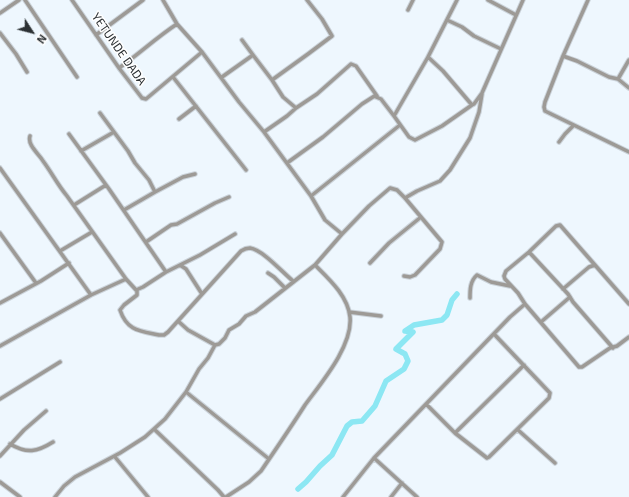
<!DOCTYPE html>
<style>
body{margin:0}
#map{position:relative;width:629px;height:497px;overflow:hidden;background:#eef7fe;font-family:"Exo 2",sans-serif}
canvas{display:block}
.north{position:absolute;left:12px;top:12px;width:40px;height:40px;-webkit-text-stroke:3px #fff;paint-order:stroke;rotate:126deg;font-size:11px;font-weight:700;line-height:16px;text-align:center;color:#2c3134}
.north::after{content:'';display:block;margin:auto;width:14px;height:18px;background:#2c3134;clip-path:polygon(50% 0,100% 100%,50% 72%,0 100%)}
</style>
<div id="map">
<canvas width="629" height="497"></canvas>
<div class="north">N</div>
</div>
<script>
const context = document.querySelector('canvas').getContext('2d');
context.lineJoin = 'round';
function stroke(path, color, width, dash) { context.strokeStyle = color; context.lineWidth = width; context.lineCap = dash ? 'butt' : 'round'; context.setLineDash(dash || []); context.stroke(path); }
function drawText(font, color, halo, rows, align = 'center') {
  context.font = font + ' "Exo 2",sans-serif'; context.lineWidth = 3; context.setLineDash([]); context.textBaseline = 'middle'; context.strokeStyle = halo; context.fillStyle = color; for (const [text, x, y, turn = 0] of rows) {
    context.save(); context.translate(x, y); context.rotate((+turn || 0) * Math.PI / 180); context.textAlign = isNaN(turn) ? turn : align; if (halo) context.strokeText(text, 0, 0); context.fillText(text, 0, 0); context.restore();
  }
}
stroke(new Path2D(`
 M298,489L306,482L320,466L332,455L347,426L352,422L362,421L375,406L386,381L404,369L408,361L405,354L396,349L413,332L405,331L414,325L442,320L447,315L452,300L457,294`), '#8ce7f3', 5.5);
const street = new Path2D(`
 M25,0L77,77
 M72,0L119,68L142,98L146,99L202,52
 M163,0L177,24L202,52L239,102L264,132L311,196L325,220L342,234
 M488,0L516,15
 M588,0L563,56L577,61L609,77L618,79L629,88
 M408,10L413,0
 M0,13L19,0
 M447,20L462,27L474,36L501,49
 M0,33L16,54L27,72
 M96,35L143,0
 M242,40L253,55
 M563,56L545,102L544,107L545,111L629,152
 M428,57L457,0
 M119,68C139,54 157,37 177,24
 M173,77L246,170
 M222,77L253,55L272,80L283,97L296,108
 M618,79L629,60
 M272,80L308,54L332,36L322,19L307,0
 M100,113L128,151L135,163L149,180L155,192L124,210
 M394,116L409,137L415,140L442,126L472,105
 M179,119L196,106
 M264,132L287,116L296,108L317,94L351,64L356,66L377,96
 M69,134L109,189L166,272
 M30,136C27,145 39,154 43,161C52,173 57,184 67,196L126,279L137,291V295L124,305L120,310C127,331 140,331 159,335H164L168,332L241,251C244,249 246,248 250,248C263,250 282,272 293,281
 M559,142L565,134L573,126
 M81,151L114,132
 M287,163L323,137L362,104L376,95V97L381,99L394,116L428,57L443,71L472,105L474,104L482,93L523,0
 M0,168L91,295
 M155,192L183,177L195,174
 M311,196L400,125
 M405,198L417,191L440,181L450,170L470,138L479,112L482,94
 M74,205L106,185
 M0,233L36,283
 M146,242L171,225L177,224L215,203L229,197
 M60,251L92,232
 M529,252L568,294L573,302L613,348
 M370,263L389,243L421,217
 M180,265L186,269L202,294
 M268,273L274,277L285,288
 M563,289L589,267L595,265
 M136,290L143,287L166,272L200,255L235,234
 M470,298C470,290 470,281 477,275L491,282L510,286
 M0,303L41,281L69,263
 M629,304L560,225L556,226L529,252L506,271L504,276L505,279L518,293L525,304L579,367H582L610,348L617,346L629,337
 M349,312L381,316
 M178,321L188,330L215,345
 M541,322L570,297
 M0,346L91,295L126,279
 M186,392L269,459
 M0,399L60,362
 M426,404L455,433L487,458L489,457L549,398L550,393L494,334
 M154,429L218,490L224,497
 M518,430L555,463
 M455,433L524,365
 M10,444C27,454 37,452 53,442
 M0,456L24,430L46,411
 M115,457L148,497
 M374,458L417,497
 M0,482L20,497
 M55,497L64,486L75,477L120,453L145,437L165,419L186,392L199,369L208,358L215,345L219,344L225,338L229,330L239,324L246,316L255,312L315,265L342,234L369,206L390,188L397,190L405,198L442,242L440,249L415,275L410,277L404,276
 M226,497L249,482L261,471C276,449 291,427 305,405C321,383 353,346 350,317C348,296 329,279 315,265
 M343,497L374,458L510,317L525,304
 M391,497L402,483`);
stroke(street, '#cbd3da', 5.5);
stroke(street, '#9d9a96', 3.5);
drawText('12px', '#2c3134', '#fff', [
 ["YETUNDE DADA",119,49,55]
]);
</script>
